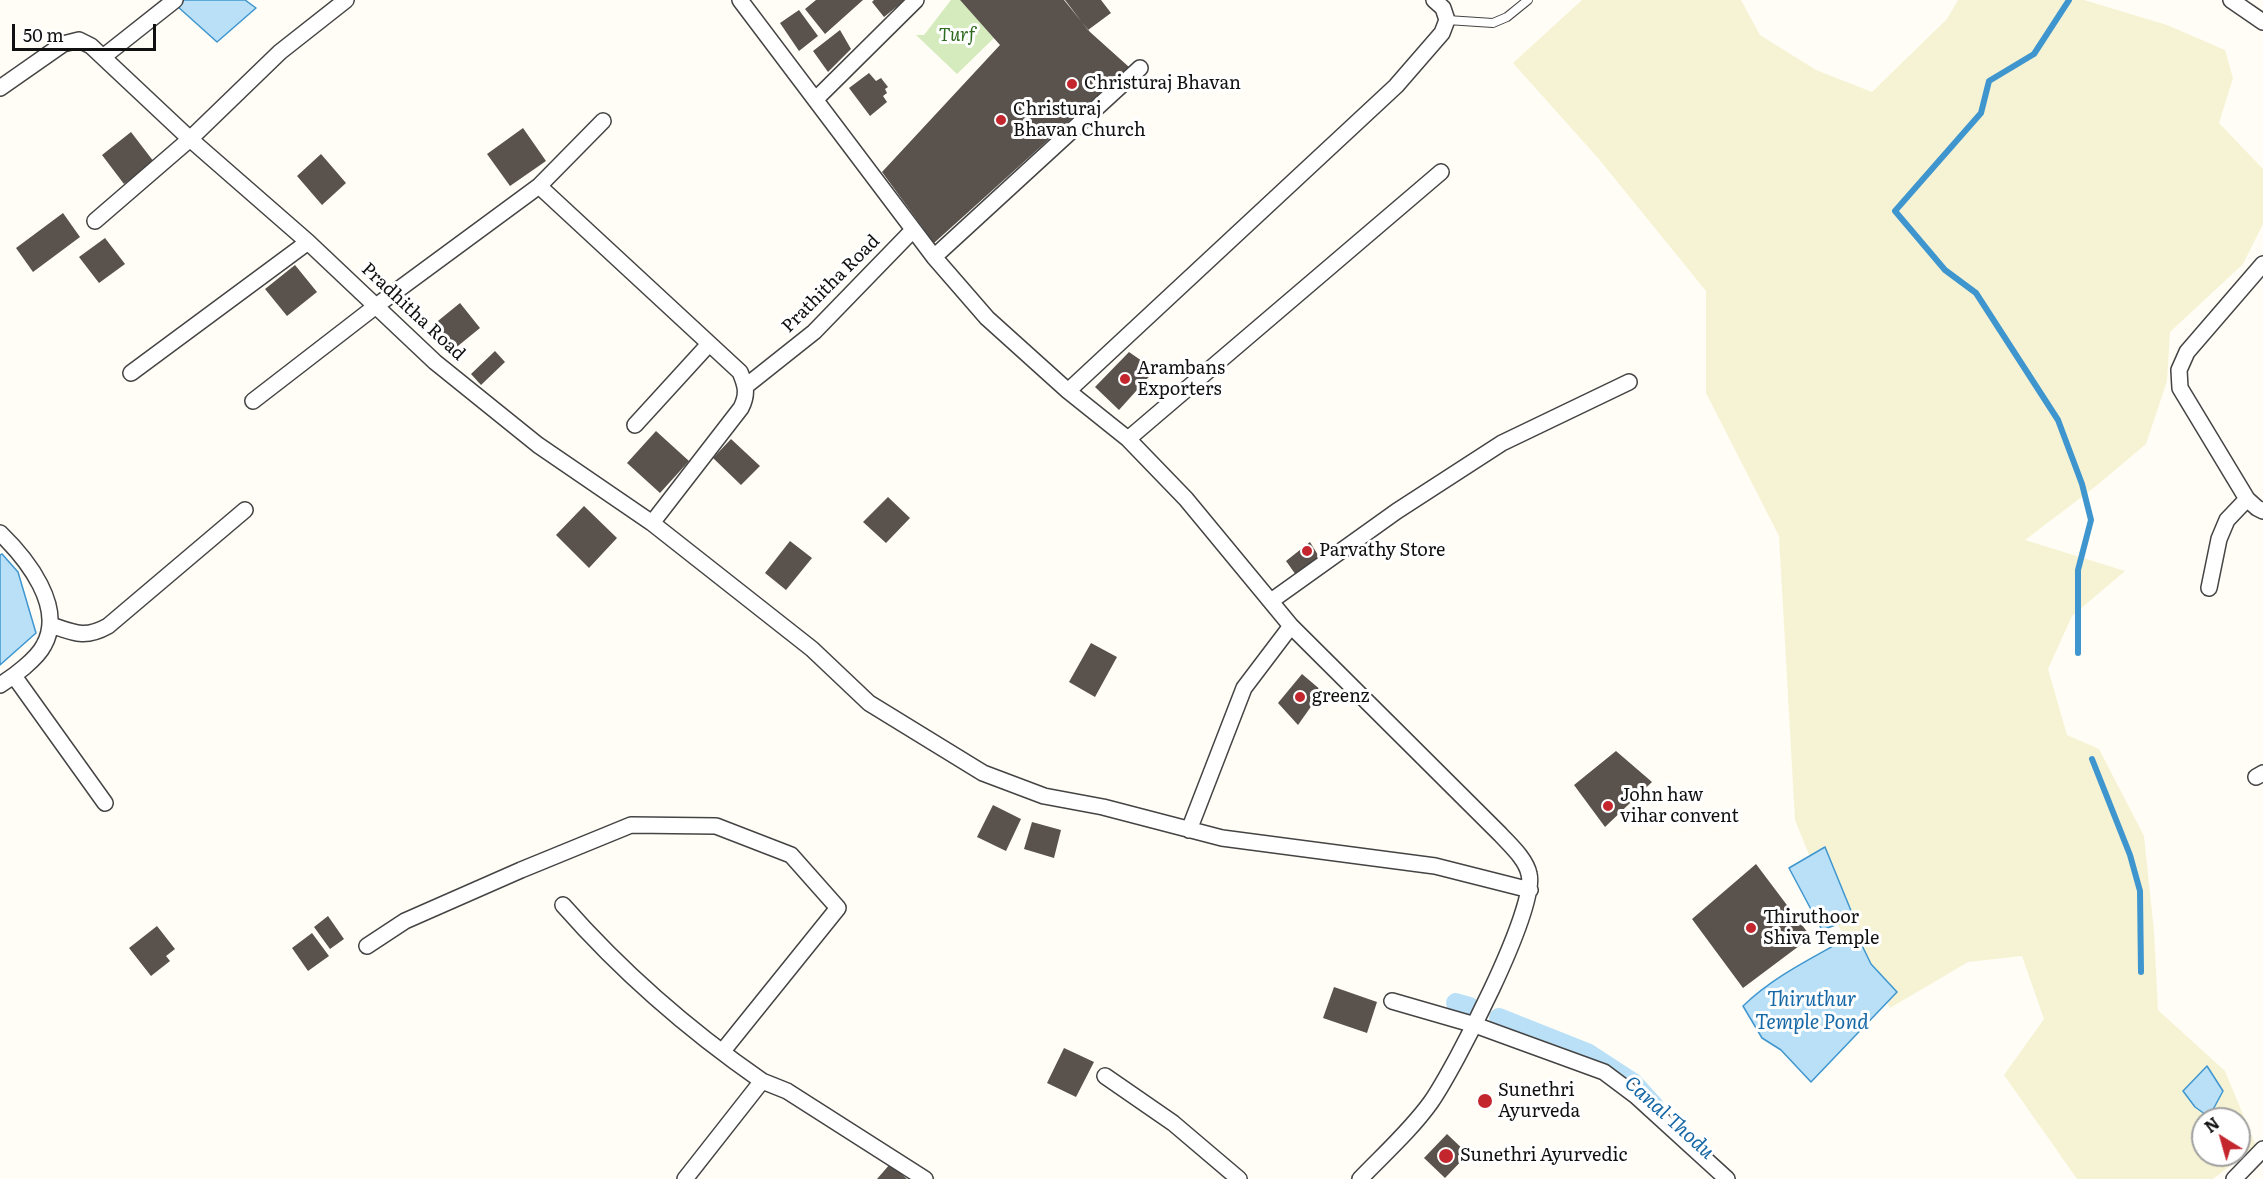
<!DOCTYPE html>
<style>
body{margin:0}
#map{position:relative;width:2263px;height:1179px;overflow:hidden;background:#fffdf5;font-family:Literata,serif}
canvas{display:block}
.north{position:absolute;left:2191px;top:1107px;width:60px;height:60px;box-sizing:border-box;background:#fff;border:2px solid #a0a0a0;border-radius:50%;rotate:323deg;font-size:16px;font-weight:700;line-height:24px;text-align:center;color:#111}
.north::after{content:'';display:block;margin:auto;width:21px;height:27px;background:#c4262e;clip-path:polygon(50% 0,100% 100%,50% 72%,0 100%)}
.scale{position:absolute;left:12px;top:24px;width:144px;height:27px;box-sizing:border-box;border:3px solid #111;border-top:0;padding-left:8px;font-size:18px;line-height:21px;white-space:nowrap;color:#111;-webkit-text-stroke:4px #fff;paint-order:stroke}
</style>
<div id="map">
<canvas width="2263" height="1179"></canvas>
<div class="north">N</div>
<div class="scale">50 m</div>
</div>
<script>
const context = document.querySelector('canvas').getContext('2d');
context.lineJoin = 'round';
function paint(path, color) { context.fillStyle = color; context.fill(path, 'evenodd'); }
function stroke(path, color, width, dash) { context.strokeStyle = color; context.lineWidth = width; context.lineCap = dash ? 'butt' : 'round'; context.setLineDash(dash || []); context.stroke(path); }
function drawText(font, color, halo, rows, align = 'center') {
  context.font = font + ' Literata,serif'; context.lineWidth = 6; context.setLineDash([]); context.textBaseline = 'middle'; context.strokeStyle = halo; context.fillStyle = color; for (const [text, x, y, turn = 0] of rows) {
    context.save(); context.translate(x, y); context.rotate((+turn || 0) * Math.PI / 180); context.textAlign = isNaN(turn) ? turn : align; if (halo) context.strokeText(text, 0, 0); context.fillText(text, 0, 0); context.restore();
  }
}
paint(new Path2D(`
 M1582,0H1741L1760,35L1816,70L1872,92L1947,19L1958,0H2084L2167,25L2225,50L2233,78L2219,123L2263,169V224L2243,264L2170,332L2167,381L2146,444L2096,486L2025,540L2125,571L2072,616L2048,669L2067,735L2099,749L2144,836L2154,931L2158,1010L2225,1071L2256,1146L2213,1179H2077L2004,1075L2044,1019L2022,956L1968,962L1890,1008L1836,922L1795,820L1779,536L1706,393V291L1598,158L1513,63ZM2203,1119H2239V1155H2203Z`), '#f6f3d4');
paint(new Path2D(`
 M951,0H960L994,38L957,74L916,35H924Z`), '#d5ebbd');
const water = new Path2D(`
 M184,0H245L256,8L217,42L177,6Z
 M2,554L18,572L36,633L0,665V555Z
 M1825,847L1854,918L1822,930L1789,868Z
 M1856,933L1871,964L1897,992L1811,1082L1781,1050L1762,1038L1743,1006C1776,974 1817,956 1856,933Z
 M2207,1066L2223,1091L2209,1117L2195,1107L2183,1091Z`);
paint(water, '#b9e0f7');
stroke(water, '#3f96cf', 1.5);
stroke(new Path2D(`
 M2069,0L2034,54L1989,81L1981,113L1895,211L1945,270L1976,293L2058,420L2082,484L2091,520L2078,570V653
 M2092,759L2130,855L2140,891L2141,972`), '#3f96cf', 6);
stroke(new Path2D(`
 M1456,1003L1470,1007
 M1499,1018L1587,1053L1633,1083L1654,1106`), '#b9e0f7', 20);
paint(new Path2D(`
 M816,0H863L825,34L805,9Z
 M874,0H905L884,17L872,2Z
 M960,0H1064L1090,32L1129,67L934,243L882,172L1000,45Z
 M1065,0H1101L1111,13L1088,30Z
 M799,10L818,36L799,51L780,23Z
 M840,30L851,49L828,72L813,51Z
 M869,73L876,81L881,78L888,87L885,89L887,93L883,96L887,102L870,116L849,88Z
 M523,128L546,161L510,186L487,154Z
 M131,132L154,162L124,184L102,155Z
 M321,154L346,183L322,205L297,176Z
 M63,213L80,237L33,272L16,248Z
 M105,238L125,264L99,283L79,257Z
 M295,265L317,292L287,316L265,289Z
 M460,303L480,328L453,350L433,325Z
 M495,351L505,362L481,385L471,374Z
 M1129,352L1155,370L1119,410L1095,387Z
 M656,431L689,461L660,493L627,463Z
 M731,439L760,466L741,485L713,458Z
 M888,497L910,518L886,543L863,522Z
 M584,506L617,538L589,568L556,535Z
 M790,541L812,558L786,590L765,573Z
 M1310,542L1321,560L1296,575L1286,561Z
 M1091,643L1117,657L1095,697L1069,682Z
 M1302,674L1322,691L1298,725L1278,703Z
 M1616,751L1652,782L1605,827L1574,785Z
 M993,805L1021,819L1006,851L977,837Z
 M1032,822L1061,830L1054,858L1024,849Z
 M1756,864L1811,937L1743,988L1692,919Z
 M328,916L344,939L330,949L314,927Z
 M157,926L175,949L166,956L170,961L151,976L129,948Z
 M312,933L329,956L308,971L292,948Z
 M1334,987L1377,1002L1367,1033L1323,1018Z
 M1064,1048L1094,1062L1076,1097L1047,1083Z
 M1447,1134L1468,1154L1445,1178L1424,1158Z
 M890,1164L907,1179H877Z`), '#5a524d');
const lane = new Path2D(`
 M1447,20L1493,23L1507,17L1528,0`);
const street = new Path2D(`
 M740,0L934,257L987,318L1068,391L1128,439L1186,499L1291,626L1500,834C1510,845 1526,859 1529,874C1538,908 1454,1069 1431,1102C1411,1130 1384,1154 1360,1179
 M2231,0L2263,22
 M103,57L175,0
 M0,88L63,44L79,40L91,46L190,139L308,242L435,362L538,445L652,523L812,649L869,703L983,773L1044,796L1103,807L1222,838L1435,866L1530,890
 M816,99L916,0
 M539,186L740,372C746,386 748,394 741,408L652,523
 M95,221L190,139L280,52L346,0
 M934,257L1140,68
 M2263,264L2187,352L2179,370L2180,388L2247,499L2257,508L2263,511
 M131,373L308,242
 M746,386L814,332L913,230
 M1068,391L1396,86L1442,33L1447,20L1443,8L1434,0
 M253,401L376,306L539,186L603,121
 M635,425L709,344
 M1128,439L1441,172
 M0,533C27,559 65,607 44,645C37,659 13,677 0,685
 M2209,588L2219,539L2227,520L2247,499
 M1271,601L1397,511L1502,443L1629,382
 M51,625C74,633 85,639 108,626L245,510
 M14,676L105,803
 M2256,777L2263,773
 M1189,830L1244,688L1291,626
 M563,905C621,971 690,1031 762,1081
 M367,946L405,921L521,870L631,825L716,826L791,855L838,908L722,1052
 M1392,1001L1475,1025L1604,1072L1636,1096L1727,1179
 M1105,1076L1173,1123L1239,1179
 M685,1179L762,1081L787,1091L925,1179
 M2234,1179L2263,1149`);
stroke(lane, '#444', 10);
stroke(street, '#444', 18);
stroke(lane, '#fff', 8);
stroke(street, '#fff', 15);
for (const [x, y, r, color] of [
 [1072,84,6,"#c4262e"],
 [1001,120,6,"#c4262e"],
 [1125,379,6,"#c4262e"],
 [1307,551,6,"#c4262e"],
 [1300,697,6,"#c4262e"],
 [1608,806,6,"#c4262e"],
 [1751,928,6,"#c4262e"],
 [1485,1101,8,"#c4262e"],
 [1446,1156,8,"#c4262e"]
]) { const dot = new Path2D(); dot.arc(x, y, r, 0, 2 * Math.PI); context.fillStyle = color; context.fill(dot); stroke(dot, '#fff', 2); }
drawText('italic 18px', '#2f6b1f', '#fff', [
 ["Turf",957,36]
]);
drawText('18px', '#111', '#fff', [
 ["Christuraj Bhavan",1084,84],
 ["Christuraj",1013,110],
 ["Bhavan Church",1013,131],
 ["Arambans",1137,369],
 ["Exporters",1137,390],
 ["Parvathy Store",1319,551],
 ["greenz",1312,697],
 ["John haw",1620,796],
 ["vihar convent",1620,817],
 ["Thiruthoor",1763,918],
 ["Shiva Temple",1763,939],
 ["Sunethri",1498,1091],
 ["Ayurveda",1498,1112],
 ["Sunethri Ayurvedic",1460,1156]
], 'left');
drawText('18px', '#111', '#fff', [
 ["Prathitha Road",831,284,-45],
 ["Pradhitha Road",413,312,43]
]);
drawText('italic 20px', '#1768a6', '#fff', [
 ["Thiruthur",1812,1000],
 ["Temple Pond",1812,1023],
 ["Canal Thodu",1669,1118,42]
]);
</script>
